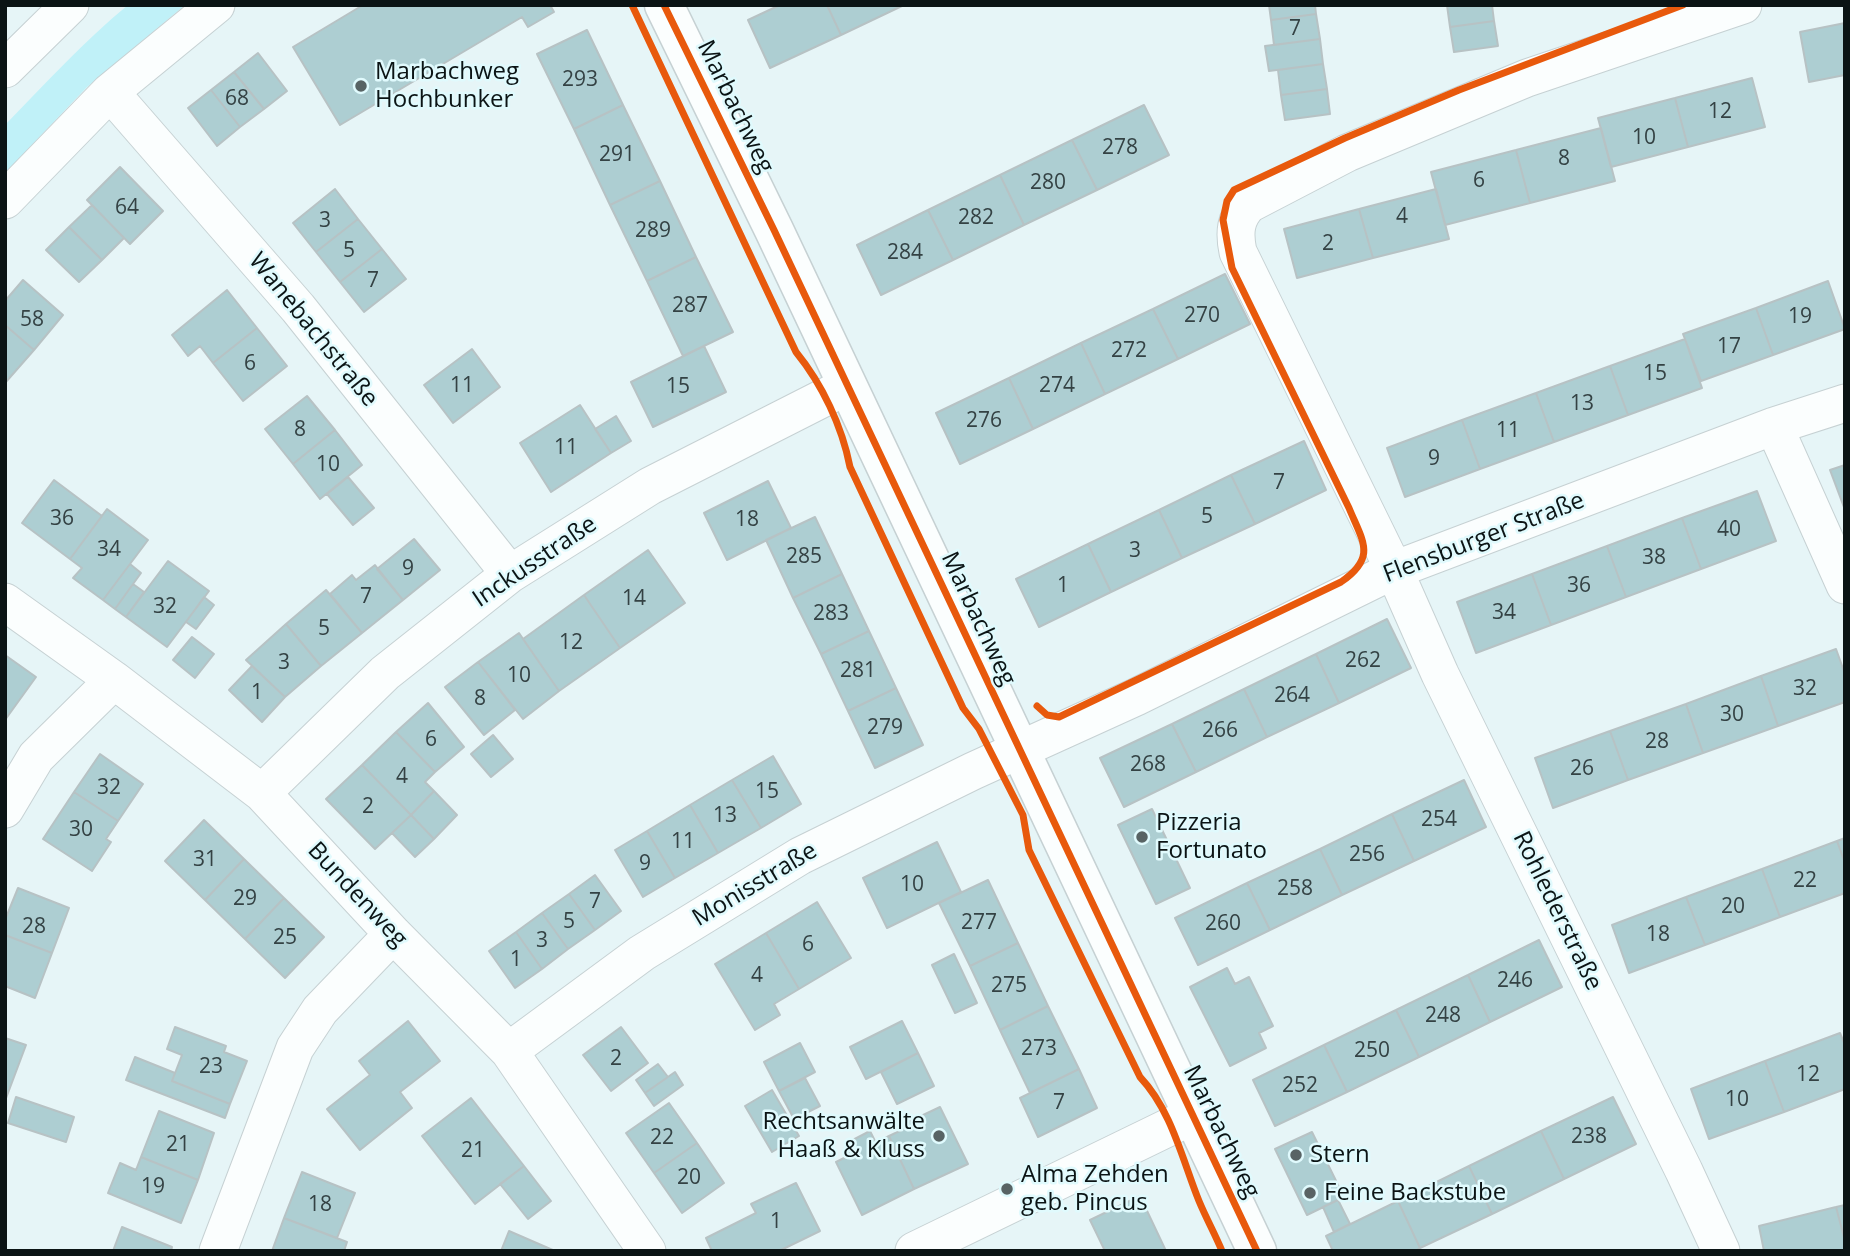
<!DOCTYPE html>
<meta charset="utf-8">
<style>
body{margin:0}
#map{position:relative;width:1850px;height:1256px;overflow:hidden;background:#e6f5f7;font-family:"Open Sans",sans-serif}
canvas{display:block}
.frame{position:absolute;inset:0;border:7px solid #0b1415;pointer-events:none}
</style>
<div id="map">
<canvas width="1850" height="1256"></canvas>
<div class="frame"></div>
</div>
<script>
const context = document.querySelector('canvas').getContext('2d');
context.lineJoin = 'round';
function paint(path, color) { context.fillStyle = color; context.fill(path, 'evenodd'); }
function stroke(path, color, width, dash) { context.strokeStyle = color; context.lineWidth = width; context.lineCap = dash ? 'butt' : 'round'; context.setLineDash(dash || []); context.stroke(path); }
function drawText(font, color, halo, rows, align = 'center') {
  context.font = font + ' "Open Sans",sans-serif'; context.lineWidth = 5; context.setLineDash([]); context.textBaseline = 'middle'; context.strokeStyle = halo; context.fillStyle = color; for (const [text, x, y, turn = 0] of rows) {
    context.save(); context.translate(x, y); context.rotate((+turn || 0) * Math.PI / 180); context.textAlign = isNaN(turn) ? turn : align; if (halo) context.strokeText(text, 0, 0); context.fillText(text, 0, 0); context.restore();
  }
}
paint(new Path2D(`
 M128,5H185L87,87L5,173V125C45,84 84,41 128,5Z`), '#c0f1f8');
const building = new Path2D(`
 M363,5H550L554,12L528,27L522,17L340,125L293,47Z
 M780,5H827L841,35L770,68L748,20Z
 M827,5H904L841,35Z
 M1269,5H1315L1316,14L1271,20Z
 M1447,5H1492L1494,21L1450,27Z
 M1316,14L1320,39L1274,45L1271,20Z
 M1494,21L1498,46L1454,52L1450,27Z
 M1845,23V75L1809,82L1800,32Z
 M587,30L623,105L574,129L537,54Z
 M1320,39L1323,64L1269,71L1265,46Z
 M258,53L287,91L264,109L234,72Z
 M1323,64L1327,89L1281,95L1278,70Z
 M234,72L264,109L240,127L211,90Z
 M1752,78L1765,127L1688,147L1675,98Z
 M1327,89L1330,114L1285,120L1281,95Z
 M211,90L240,127L217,146L188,108Z
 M1675,98L1688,147L1611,167L1598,118Z
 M623,105L660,181L610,205L574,129Z
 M1144,105L1169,155L1097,190L1072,140Z
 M1601,128L1615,181L1530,203L1516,150Z
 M1072,140L1097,190L1024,225L1000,175Z
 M1516,150L1530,203L1445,225L1431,172Z
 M120,167L163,211L130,244L87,200Z
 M1000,175L1024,225L953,260L928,210Z
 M660,181L696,257L647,281L610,205Z
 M335,189L358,219L316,252L293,223Z
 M1436,189L1449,239L1373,258L1359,209Z
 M92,205L124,238L102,260L69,227Z
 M1359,209L1373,258L1297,278L1284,229Z
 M928,210L953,260L881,295L857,245Z
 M358,219L382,249L340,282L316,252Z
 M69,227L102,260L79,282L46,250Z
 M382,249L406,279L364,312L340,282Z
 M696,257L733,332L683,356L647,281Z
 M1225,274L1250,324L1178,359L1153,309Z
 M23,280L63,315L34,350L5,325V301Z
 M1828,281L1845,329L1773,355L1756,308Z
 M227,290L257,328L213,363L200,346L188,356L172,335Z
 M1756,308L1773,355L1701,381L1683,334Z
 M1153,309L1178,359L1105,394L1081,343Z
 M5,325L34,350L5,383Z
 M257,328L287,366L243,401L213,363Z
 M1685,339L1702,388L1628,415L1610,366Z
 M1081,343L1105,394L1033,429L1009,378Z
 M704,346L726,392L653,427L631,382Z
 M472,349L500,387L453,423L424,385Z
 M1610,366L1628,415L1554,442L1536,393Z
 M1009,378L1033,429L960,464L936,413Z
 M1536,393L1554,442L1480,469L1462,420Z
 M307,396L335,430L293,464L265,429Z
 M580,405L611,453L551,492L520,443Z
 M616,416L631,441L611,453L595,429Z
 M1462,420L1480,469L1405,497L1387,448Z
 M335,430L362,465L320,499L293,464Z
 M1304,441L1326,490L1255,524L1231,475Z
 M1845,465V510L1830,470Z
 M1231,475L1255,524L1182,558L1159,510Z
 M348,477L374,508L353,525L327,494Z
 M54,480L102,516L70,559L22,523Z
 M768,481L791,528L727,560L704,513Z
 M1757,491L1776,541L1701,569L1682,518Z
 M107,509L148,540L103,600L73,578L82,568L70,559Z
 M1159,510L1182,558L1111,592L1088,544Z
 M815,517L842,574L793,598L766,540Z
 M1682,518L1701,569L1626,597L1607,546Z
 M414,539L440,570L403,600L377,569Z
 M1088,544L1111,592L1039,627L1016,579Z
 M1607,546L1626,597L1551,625L1532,574Z
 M648,550L685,603L620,648L584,595Z
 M168,561L209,591L167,647L126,617Z
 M130,564L141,573L115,609L103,600Z
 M375,565L403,600L362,633L330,594L352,575L356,580Z
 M842,574L869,631L821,654L793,598Z
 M1532,574L1551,625L1476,653L1457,602Z
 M133,584L144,592L126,617L115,609Z
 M326,590L362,633L321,666L286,624Z
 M584,595L620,648L559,691L523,639Z
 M204,597L214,605L196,629L186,622Z
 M1387,619L1411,668L1339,703L1316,654Z
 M286,624L321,666L285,697L246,660Z
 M869,631L896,688L848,711L821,654Z
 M519,633L559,691L523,719L478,662Z
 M192,637L214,654L195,678L173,660Z
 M1836,649L1845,674V702L1778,726L1761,676Z
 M1316,654L1339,703L1267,737L1244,689Z
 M5,655L36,677L5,720Z
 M478,662L515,710L484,735L445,687Z
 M252,666L285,697L262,722L229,690Z
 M1761,676L1778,726L1703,753L1686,704Z
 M896,688L923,745L875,768L848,711Z
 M1244,689L1267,737L1196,772L1172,724Z
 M428,703L464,747L435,772L396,732Z
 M1686,704L1703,753L1628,780L1610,731Z
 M1172,724L1196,772L1124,807L1100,758Z
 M1610,731L1628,780L1553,808L1535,758Z
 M396,732L435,772L425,782L434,791L411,815L362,765Z
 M493,735L513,759L491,777L471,754Z
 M100,754L143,784L118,821L74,792Z
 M773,756L801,804L761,828L732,780Z
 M362,765L411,815L375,849L326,799Z
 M732,780L761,828L718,853L690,805Z
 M1464,780L1486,827L1414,861L1392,814Z
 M434,791L457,815L434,839L411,815Z
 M74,792L118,821L106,839L111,842L92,871L43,839Z
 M690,805L718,853L675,878L647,831Z
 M1152,809L1190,888L1156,904L1118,825Z
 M1392,814L1414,861L1342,895L1320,849Z
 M411,815L434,839L415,857L392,833Z
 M204,820L244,859L205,900L165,861Z
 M647,831L675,878L643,897L615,850Z
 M1845,838V863L1837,841Z
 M1837,841L1845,863V893L1780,917L1762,869Z
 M937,842L961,892L887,928L863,878Z
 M1320,849L1342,895L1270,930L1247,883Z
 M244,859L284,898L245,939L205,900Z
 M1762,869L1780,917L1705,945L1686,897Z
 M595,875L621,911L595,930L569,894Z
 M988,880L1018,943L970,966L939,903Z
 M1247,883L1270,930L1198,965L1175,918Z
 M18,888L69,908L52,953L5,935V920Z
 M569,894L595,930L568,949L542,913Z
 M1686,897L1705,945L1629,973L1612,925Z
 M284,898L324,937L285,978L245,939Z
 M817,902L851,958L799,989L766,933Z
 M542,913L568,949L542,969L516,932Z
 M516,932L542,969L515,988L489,951Z
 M766,933L799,989L774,1004L780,1015L755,1030L715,964Z
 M5,935L52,953L35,998L5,986Z
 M1539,940L1562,987L1490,1022L1468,975Z
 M1018,943L1048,1006L1000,1030L970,966Z
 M954,954L977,1003L955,1013L932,965Z
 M1227,968L1235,984L1249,977L1273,1026L1259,1033L1266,1048L1230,1066L1190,987Z
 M1468,975L1490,1022L1419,1057L1396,1010Z
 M1048,1006L1079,1069L1030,1093L1000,1030Z
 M1396,1010L1419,1057L1347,1092L1324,1045Z
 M408,1021L440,1061L400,1092L412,1108L360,1150L327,1109L370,1075L359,1061Z
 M902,1021L918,1053L866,1079L850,1047Z
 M175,1027L226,1046L224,1052L247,1061L230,1104L172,1081L182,1055L167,1049Z
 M621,1027L648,1063L611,1091L583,1055Z
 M1840,1033L1845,1045V1089L1784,1112L1765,1061Z
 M5,1038L26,1045L5,1101Z
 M800,1043L815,1072L779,1091L764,1062Z
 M1324,1045L1347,1092L1275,1126L1253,1080Z
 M918,1053L934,1086L897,1104L881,1072Z
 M135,1057L175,1073L172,1081L230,1104L225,1118L126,1080Z
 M1765,1061L1784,1112L1709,1139L1691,1089Z
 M658,1064L668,1077L645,1093L636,1080Z
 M1079,1069L1097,1108L1038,1137L1020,1098Z
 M675,1072L683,1085L654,1106L645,1093Z
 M805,1078L820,1106L794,1119L779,1091Z
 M772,1090L799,1136L772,1152L745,1106Z
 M16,1097L74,1117L66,1142L8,1123Z
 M1613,1097L1636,1144L1564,1179L1541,1131Z
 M471,1098L524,1166L475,1204L422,1136Z
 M669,1103L697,1143L654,1173L626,1133Z
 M940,1107L968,1164L914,1189L889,1136L904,1129L902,1125Z
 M159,1111L214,1133L198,1180L141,1157Z
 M870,1131L876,1143L889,1136L914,1189L862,1215L836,1162L850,1155L845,1144Z
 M1541,1131L1564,1179L1492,1214L1469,1166Z
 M1312,1132L1344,1197L1307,1215L1275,1149Z
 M697,1143L724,1183L682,1213L654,1173Z
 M141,1157L198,1180L181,1223L108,1193L120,1163L136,1170Z
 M524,1166L551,1201L528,1219L500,1184Z
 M1469,1166L1492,1214L1420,1248L1398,1201Z
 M302,1172L355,1193L337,1238L284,1218Z
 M796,1183L820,1231L779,1251H712L706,1238L756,1213L751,1204Z
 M1140,1196L1166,1251H1105L1090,1220Z
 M1338,1200L1350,1224L1334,1232L1323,1207Z
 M1398,1201L1420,1248L1415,1251H1333L1326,1236Z
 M1845,1205V1241L1836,1207Z
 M1836,1207L1845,1241V1251H1764L1759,1226Z
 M284,1218L347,1242L344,1251H272Z
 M122,1227L172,1247L171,1251H113Z
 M509,1231L555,1251H501Z`);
paint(building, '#adced2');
stroke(building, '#b7c2c4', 2);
const street = new Path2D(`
 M5,69L70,5
 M110,92L298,308L510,574
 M5,200L110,92L216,5
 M1774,426L1845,585
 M5,602L114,680L262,793L393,934L509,1051L647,1251
 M262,793L385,673L510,574L650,486L847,386
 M5,809L36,757L114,680
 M509,1051L642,953L800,856L973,771L1136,697L1394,570L1774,426L1845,403
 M218,1251L295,1048L320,1010L393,934
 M914,1251L1192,1116
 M1721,1251L1684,1171L1440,674L1394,570L1238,252C1234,233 1235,218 1249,204L1347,153L1527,78L1743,5`);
const secondary = new Path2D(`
 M664,5L774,230L1257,1251`);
stroke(street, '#c6d1d3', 39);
stroke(secondary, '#c6d1d3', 41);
stroke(street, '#fbfefe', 37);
stroke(secondary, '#fbfefe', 38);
stroke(new Path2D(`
 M632,5L796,352C822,384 842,426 850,467L963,708L979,729L1023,815L1029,850L1140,1077C1172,1111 1182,1159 1199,1201C1206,1218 1215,1234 1222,1251
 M664,5L774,230L1257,1251
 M1037,706L1047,715L1059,717L1341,582C1377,557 1363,542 1349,508L1232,268L1223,220L1227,201L1234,190L1345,138L1459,90L1683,5`), '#e8590c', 7);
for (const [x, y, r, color] of [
 [361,86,7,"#586364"],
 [1142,837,7,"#586364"],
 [939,1136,7,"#586364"],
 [1296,1155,7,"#586364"],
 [1007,1189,7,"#586364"],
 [1310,1193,7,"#586364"]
]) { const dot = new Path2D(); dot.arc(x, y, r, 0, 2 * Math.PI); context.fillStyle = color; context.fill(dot); stroke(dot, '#e0fafd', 2.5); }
drawText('21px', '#344244', null, [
 ["7",1295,29],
 ["293",580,80],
 ["68",237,99],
 ["12",1720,112],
 ["10",1644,138],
 ["278",1120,148],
 ["291",617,155],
 ["8",1564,159],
 ["6",1479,181],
 ["280",1048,183],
 ["64",127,208],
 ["4",1402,217],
 ["282",976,218],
 ["3",325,221],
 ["289",653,231],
 ["2",1328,244],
 ["5",349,251],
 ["284",905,253],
 ["7",373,281],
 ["287",690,306],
 ["270",1202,316],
 ["19",1800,317],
 ["58",32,320],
 ["17",1729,347],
 ["272",1129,351],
 ["6",250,364],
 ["15",1655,374],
 ["11",462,386],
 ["274",1057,386],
 ["15",678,387],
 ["13",1582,404],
 ["276",984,421],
 ["8",300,430],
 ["11",1508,431],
 ["11",566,448],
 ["9",1434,459],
 ["10",328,465],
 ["7",1279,483],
 ["5",1207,517],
 ["36",62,519],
 ["18",747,520],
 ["40",1729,530],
 ["34",109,550],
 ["3",1135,551],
 ["285",804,557],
 ["38",1654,558],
 ["9",408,569],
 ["1",1063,586],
 ["36",1579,586],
 ["7",366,597],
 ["14",634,599],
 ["32",165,607],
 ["34",1504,613],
 ["283",831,614],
 ["5",324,629],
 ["12",571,643],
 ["262",1363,661],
 ["3",284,663],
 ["281",858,671],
 ["10",519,676],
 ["32",1805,689],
 ["1",257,693],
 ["264",1292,696],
 ["8",480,699],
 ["30",1732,715],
 ["279",885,728],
 ["266",1220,731],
 ["6",431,740],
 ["28",1657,742],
 ["268",1148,765],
 ["26",1582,769],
 ["4",402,777],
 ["32",109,788],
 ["15",767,792],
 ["2",368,807],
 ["13",725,816],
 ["254",1439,820],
 ["30",81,830],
 ["11",683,842],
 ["256",1367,855],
 ["31",205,860],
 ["9",645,864],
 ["22",1805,881],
 ["10",912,885],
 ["258",1295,889],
 ["29",245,899],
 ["7",595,902],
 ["20",1733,907],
 ["5",569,922],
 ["277",979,923],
 ["260",1223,924],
 ["28",34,927],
 ["18",1658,935],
 ["25",285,938],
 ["3",542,941],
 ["6",808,945],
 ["1",516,960],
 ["4",757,976],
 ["246",1515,981],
 ["275",1009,986],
 ["248",1443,1016],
 ["273",1039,1049],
 ["250",1372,1051],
 ["2",616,1059],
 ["23",211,1067],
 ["12",1808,1075],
 ["252",1300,1086],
 ["10",1737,1100],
 ["7",1059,1103],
 ["238",1589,1137],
 ["22",662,1138],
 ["21",178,1145],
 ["21",473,1151],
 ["20",689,1178],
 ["19",153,1187],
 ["18",320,1205],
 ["1",776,1222]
]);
drawText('24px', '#0b1415', '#e0fafd', [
 ["Marbachweg",375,72],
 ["Hochbunker",375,100],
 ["Pizzeria",1156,823],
 ["Fortunato",1156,851],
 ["Rechtsanwälte",925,1122,"right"],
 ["Haaß & Kluss",925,1150,"right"],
 ["Stern",1310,1155],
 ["Alma Zehden",1021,1175],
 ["geb. Pincus",1021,1203],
 ["Feine Backstube",1324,1193]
], 'left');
drawText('24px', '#0b1415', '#e0fafd', [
 ["Marbachweg",735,107,64],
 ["Wanebachstraße",313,330,51],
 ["Flensburger Straße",1484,538,-21],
 ["Inckusstraße",535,562,-34],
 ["Marbachweg",978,619,65],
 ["Monisstraße",755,885,-31],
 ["Bundenweg",357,895,47],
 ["Rohlederstraße",1557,911,64],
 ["Marbachweg",1221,1132,64]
]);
</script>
